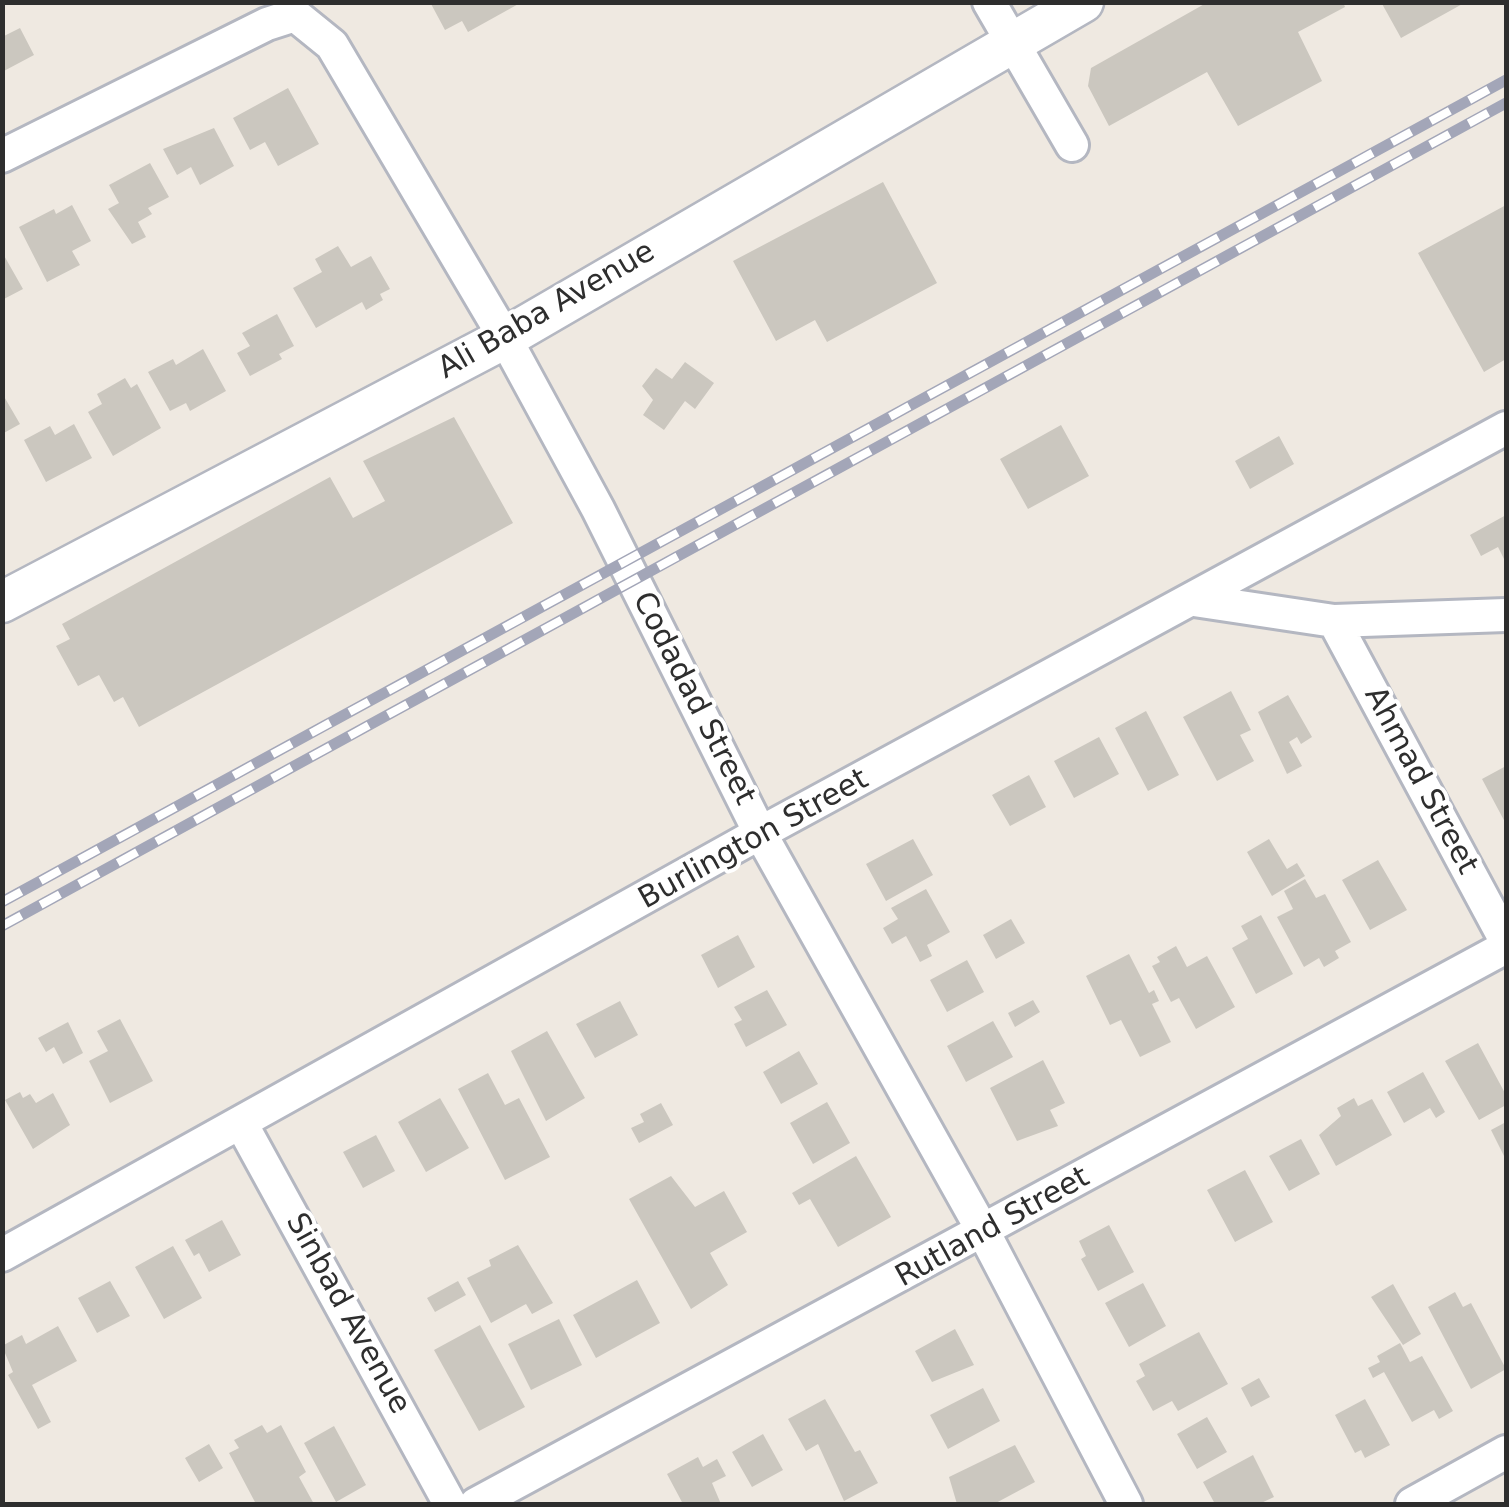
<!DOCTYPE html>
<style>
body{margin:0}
#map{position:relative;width:1509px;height:1507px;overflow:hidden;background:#efe9e1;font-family:"DejaVu Sans",sans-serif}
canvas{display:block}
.frame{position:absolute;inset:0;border:5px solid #2e2e2e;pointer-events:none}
</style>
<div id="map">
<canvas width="1509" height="1507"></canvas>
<div class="frame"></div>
</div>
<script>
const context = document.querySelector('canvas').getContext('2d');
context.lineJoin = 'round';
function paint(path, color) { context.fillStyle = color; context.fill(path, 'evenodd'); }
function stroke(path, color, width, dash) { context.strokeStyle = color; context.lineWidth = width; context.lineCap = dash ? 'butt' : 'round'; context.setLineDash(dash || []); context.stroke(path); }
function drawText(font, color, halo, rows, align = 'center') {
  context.font = font + ' "DejaVu Sans",sans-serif'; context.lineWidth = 8; context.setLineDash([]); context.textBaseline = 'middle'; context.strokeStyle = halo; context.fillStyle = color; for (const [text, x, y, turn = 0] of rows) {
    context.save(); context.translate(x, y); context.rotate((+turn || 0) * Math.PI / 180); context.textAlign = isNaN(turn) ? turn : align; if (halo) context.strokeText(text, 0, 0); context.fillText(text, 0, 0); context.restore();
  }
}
paint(new Path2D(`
 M430,2H522L468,32L462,21L445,30Z
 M1208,2H1343L1345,7L1298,32L1322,81L1238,126L1207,72L1109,126L1088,86L1091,68Z
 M1381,2H1466L1401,38Z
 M20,28L34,55L2,72V37Z
 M288,88L319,144L278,166L265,142L250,150L233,118Z
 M214,128L234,166L200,185L191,167L177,175L163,149Z
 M150,163L169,197L148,208L152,214L138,222L146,237L132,244L108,209L119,203L109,185Z
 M883,182L937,283L827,342L815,320L776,341L733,261Z
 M72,205L91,241L72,251L80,265L47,282L19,227L54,209L56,214Z
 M1506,205V359L1484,372L1418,253Z
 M338,246L351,267L371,256L390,289L380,294L383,300L366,310L362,302L316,328L293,288L322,272L315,259Z
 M2,252L23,289L2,300Z
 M277,314L294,346L279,354L282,359L250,376L237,353L250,346L242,333Z
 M203,349L226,391L190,411L186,403L170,411L148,372L173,359L176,365Z
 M685,362L714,383L695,409L685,401L664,430L643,415L653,400L642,386L656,368L672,379Z
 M125,378L131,388L137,384L161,428L113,456L88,412L102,404L97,394Z
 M2,393L20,424L2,434Z
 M454,417L513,523L139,727L123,697L114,702L99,675L78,686L56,646L70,639L62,624L330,477L353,518L385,501L363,461Z
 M74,424L92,458L46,482L24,440L50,426L55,435Z
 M1061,425L1089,476L1028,509L1000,459Z
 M1279,436L1294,464L1250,489L1235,461Z
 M1506,515V563L1498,547L1481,556L1470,535Z
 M1231,691L1251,730L1240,735L1254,761L1217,781L1183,717Z
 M1288,695L1312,737L1301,744L1297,737L1289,742L1302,766L1287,774L1258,712Z
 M1146,711L1179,775L1148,791L1115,728Z
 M1099,737L1119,774L1074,798L1054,761Z
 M1506,766V824L1482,779Z
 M1029,775L1046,807L1010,826L992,795Z
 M913,839L933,875L886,901L866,864Z
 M1269,839L1287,869L1297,863L1305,876L1272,896L1247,852Z
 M1378,860L1407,910L1370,930L1342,880Z
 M1305,879L1316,898L1325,894L1351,942L1335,951L1339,958L1324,967L1319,958L1304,967L1277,917L1293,909L1284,891Z
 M926,889L950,932L927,945L932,956L920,962L906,936L892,944L883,928L898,919L891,908Z
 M1261,915L1293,974L1256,994L1232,948L1248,939L1241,926Z
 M1011,919L1025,943L996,959L983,935Z
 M738,935L755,967L718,988L701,955Z
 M1176,946L1187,967L1207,956L1235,1007L1196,1029L1179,998L1171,1002L1152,966L1160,962L1157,957Z
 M1129,954L1149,993L1154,990L1159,1001L1152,1004L1171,1042L1140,1057L1121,1020L1110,1025L1086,976Z
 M967,960L984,992L947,1012L930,980Z
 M767,990L787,1025L746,1047L734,1024L742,1020L734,1007Z
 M1033,1000L1040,1012L1015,1027L1008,1013Z
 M620,1001L638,1035L595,1058L576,1024Z
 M120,1019L153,1081L110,1103L89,1061L108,1051L97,1031Z
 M993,1021L1013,1057L966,1082L947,1046Z
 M68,1022L83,1053L63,1064L54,1047L46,1052L38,1038Z
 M547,1031L585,1098L546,1121L511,1051Z
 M1478,1043L1506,1095V1105L1479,1120L1445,1061Z
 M799,1051L818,1084L781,1104L763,1072Z
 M1043,1060L1065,1103L1050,1110L1058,1126L1017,1141L990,1088Z
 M1423,1072L1445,1112L1436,1118L1430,1108L1404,1123L1387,1092Z
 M488,1073L505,1105L519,1098L550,1157L505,1180L458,1089Z
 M20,1092L23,1098L30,1094L36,1103L53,1093L70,1125L33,1149L5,1100Z
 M440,1098L469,1148L426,1172L398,1122Z
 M1354,1098L1358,1106L1372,1099L1392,1135L1336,1166L1319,1135L1341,1116L1337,1108Z
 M827,1102L850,1143L813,1164L790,1123Z
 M661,1103L673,1125L639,1143L631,1128L644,1122L640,1114Z
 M1506,1122V1160L1491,1130Z
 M376,1135L395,1171L363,1188L343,1152Z
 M1301,1139L1320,1174L1289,1191L1269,1156Z
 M856,1156L891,1217L838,1247L810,1199L799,1205L792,1193Z
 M1245,1170L1273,1222L1235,1242L1207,1190Z
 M671,1176L695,1207L724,1191L747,1232L710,1253L728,1285L691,1309L629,1199Z
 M222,1220L241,1255L209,1272L199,1253L194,1256L185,1240Z
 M1109,1225L1134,1272L1098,1291L1081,1259L1086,1256L1079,1241Z
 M518,1245L553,1303L532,1314L526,1304L491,1323L467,1278L491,1266L489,1260Z
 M173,1246L202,1298L164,1319L135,1267Z
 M637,1280L660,1323L596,1358L573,1315Z
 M110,1281L130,1316L97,1333L78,1298Z
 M458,1281L466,1295L435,1312L427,1298Z
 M1143,1283L1166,1326L1129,1347L1105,1303Z
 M1393,1284L1421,1334L1403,1345L1371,1297Z
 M1455,1292L1463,1307L1471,1303L1506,1369L1471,1389L1428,1307Z
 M559,1319L582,1365L531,1390L508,1344Z
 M480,1325L525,1407L479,1431L434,1350Z
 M58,1326L77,1361L32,1385L51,1422L38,1429L8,1375L13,1372L2,1346L22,1335L26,1344Z
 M955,1329L974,1365L932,1382L915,1351Z
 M1199,1332L1228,1384L1178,1411L1172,1401L1153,1411L1136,1381L1145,1376L1139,1364Z
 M1400,1343L1410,1362L1422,1356L1453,1411L1439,1419L1434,1410L1412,1422L1384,1372L1373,1378L1368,1368L1380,1362L1377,1356Z
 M1259,1378L1270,1397L1251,1407L1241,1388Z
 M983,1388L1000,1421L948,1449L930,1415Z
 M825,1399L855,1452L860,1450L878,1483L844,1501L818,1444L806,1451L788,1419Z
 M1365,1399L1390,1445L1365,1458L1361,1450L1355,1453L1335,1415Z
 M1207,1417L1227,1452L1197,1469L1177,1434Z
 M262,1425L267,1433L281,1425L306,1472L299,1477L314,1504H256L229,1453L239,1448L234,1440Z
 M334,1426L366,1485L336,1502L304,1443Z
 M763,1434L783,1470L752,1487L732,1452Z
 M209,1444L223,1468L199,1482L185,1458Z
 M1015,1445L1035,1482L994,1504H957L949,1477Z
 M1253,1455L1274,1497L1259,1504H1215L1203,1482Z
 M698,1457L703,1467L717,1459L726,1476L712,1483L721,1504H683L667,1474Z`), '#cbc7bf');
const minor = new Path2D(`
 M989,2L1072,145
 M2,156L267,24L295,15L332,45L505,338L598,509L760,833L984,1233L1126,1504
 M1194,600L1334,621L1506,615
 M1334,621L1506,941
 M242,1125L450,1504
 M2,1255L760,833L1506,428
 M476,1504L1506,947
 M1412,1504L1506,1452`);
const tertiary = new Path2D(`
 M2,602L505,338L1083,2`);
stroke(minor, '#b4b7c1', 38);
stroke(tertiary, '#b4b7c1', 45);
stroke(minor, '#fff', 32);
stroke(tertiary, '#fff', 40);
const rail = new Path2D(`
 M2,902L1506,80
 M2,926L1506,103`);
stroke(rail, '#a3a6b8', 11);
stroke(rail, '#fff', 8, [22]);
drawText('30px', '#2e2e2e', '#fff', [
 ["Ali Baba Avenue",547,311,-30],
 ["Codadad Street",693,699,63],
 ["Ahmad Street",1420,781,62],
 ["Burlington Street",754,840,-29],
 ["Rutland Street",993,1228,-29],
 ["Sinbad Avenue",347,1314,61]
]);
</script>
